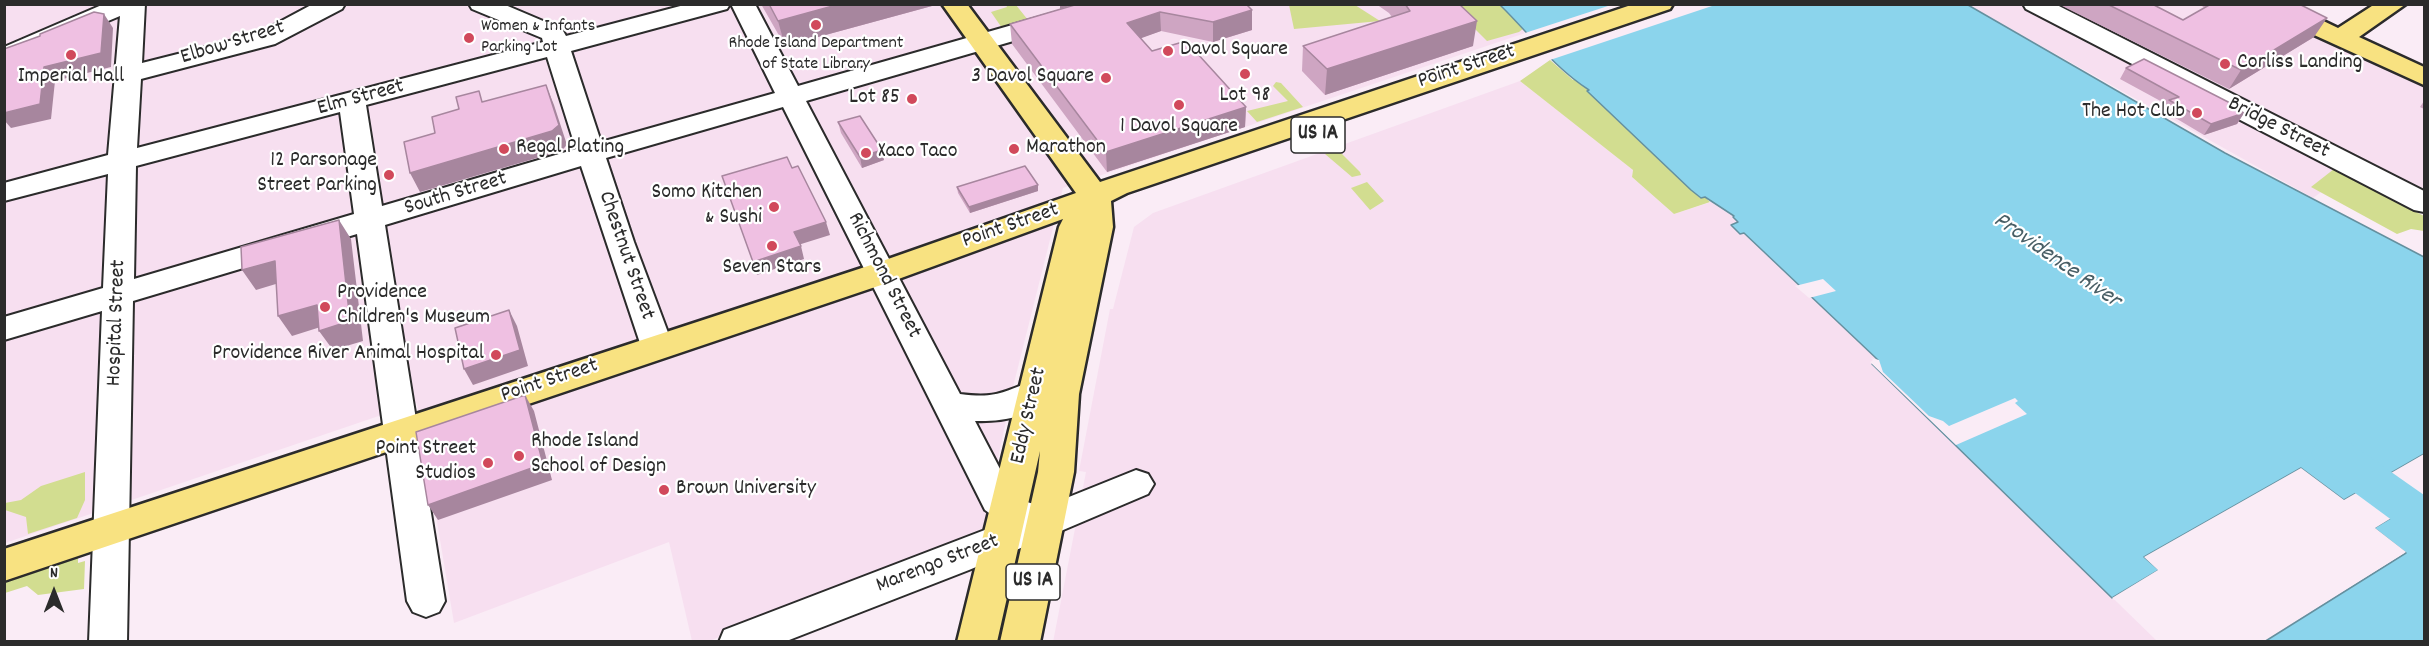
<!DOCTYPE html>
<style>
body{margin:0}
#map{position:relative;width:2429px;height:646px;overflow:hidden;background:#faecf6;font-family:Dekko,sans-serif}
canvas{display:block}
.frame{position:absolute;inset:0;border:6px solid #2b2b2b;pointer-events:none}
.north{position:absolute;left:24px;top:562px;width:60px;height:60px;-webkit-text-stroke:4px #fff;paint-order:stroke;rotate:0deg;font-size:16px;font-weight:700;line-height:24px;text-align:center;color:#2b2b2b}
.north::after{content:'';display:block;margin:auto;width:21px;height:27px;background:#2b2b2b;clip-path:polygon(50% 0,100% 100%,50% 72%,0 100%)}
</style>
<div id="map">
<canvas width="2429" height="646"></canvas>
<div class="frame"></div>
<div class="north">N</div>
</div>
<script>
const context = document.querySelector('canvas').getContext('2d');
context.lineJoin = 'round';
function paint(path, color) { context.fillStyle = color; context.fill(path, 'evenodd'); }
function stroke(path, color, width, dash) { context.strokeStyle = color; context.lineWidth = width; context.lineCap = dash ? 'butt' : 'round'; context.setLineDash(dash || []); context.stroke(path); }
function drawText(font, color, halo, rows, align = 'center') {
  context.font = font + ' Dekko,sans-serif'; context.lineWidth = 4.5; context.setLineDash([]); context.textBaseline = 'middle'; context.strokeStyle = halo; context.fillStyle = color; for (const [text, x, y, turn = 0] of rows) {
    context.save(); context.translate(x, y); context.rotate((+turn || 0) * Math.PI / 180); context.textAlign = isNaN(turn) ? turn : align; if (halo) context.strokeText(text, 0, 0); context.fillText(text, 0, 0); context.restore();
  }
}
paint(new Path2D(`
 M4,5H1609L1063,188L1014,383L983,528L707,642L692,641L669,542L454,623L417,403L5,543Z
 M1968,5H2266L2424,76V202L2353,169L2313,198Z
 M1520,81L1633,170L1632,177L1674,214L1714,201L1735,216L1739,222L1731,225L1744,233L1879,361L1965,454L2157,641L1053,642L1086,472L1079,471L1110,309H1113L1134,227L1153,213Z`), '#f7dff0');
paint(new Path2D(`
 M1006,5H1016L1028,20L1002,28L991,12L1007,7Z
 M1289,5H1355L1380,21L1294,29Z
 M1451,5H1500L1524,28L1519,32L1487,41Z
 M1550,60L1573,80L1585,77L1700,198L1705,197L1710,202L1674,214L1632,177L1633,170L1520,81Z
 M1276,82L1281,83L1303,107L1257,122L1247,111L1288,101L1273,86Z
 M1338,150L1360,172L1361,175L1352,177L1325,154Z
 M2334,169L2424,216V231L2411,229L2397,234L2311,187Z
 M1367,182L1384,201L1370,210L1351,188Z
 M85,472V500L77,518L28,534L26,517L5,510V503L21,500L41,486Z
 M78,556V563L85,561L84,589L38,595L27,586L5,593V581Z`), '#d2dd90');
const water = new Path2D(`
 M1500,5H1968L2225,153L2424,257V454L2344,500L2301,468L2144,557L2159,570L2112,598L1872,364L1878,360L1744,233L1740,234L1731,225L1738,222L1733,217L1734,216L1705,197L1701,198L1691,190L1587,91L1589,90C1553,67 1530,34 1500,5Z
 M2424,498V641L2264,642L2406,553L2374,528Z`);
paint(water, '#8bd4ec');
stroke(water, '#65909f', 1.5);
paint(new Path2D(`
 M1611,5H1715L1550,60L1525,33Z
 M1823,279L1836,291L1809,298L1795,286Z
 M1871,358L1879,360L1883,372L1929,416L1943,421L1949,426L2015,398L2018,401L2015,403L2027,414L1956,445L1870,362L1873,360Z
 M2424,454V458L2345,503L2301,472L2149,557L2161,568V572L2114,600L2112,598L2158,570L2144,557L2301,468L2344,500Z
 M2424,495V498L2375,528L2406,552L2261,642L2401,552L2371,527Z`), '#faecf6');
paint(new Path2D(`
 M2332,436L2347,441L2424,495V537L2408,532L2317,465L2311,453L2317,441Z`), '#8bd4ec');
const minor = new Path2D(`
 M104,4H145L142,63L257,34L313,4H345L342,9L275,44L141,79L137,148L543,42L542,38L472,9L469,4H503L562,29L566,36L688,4H730L727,9L571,51L601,142L775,93L731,4H755L798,86L1086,4H1127L1124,9L806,101L960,394C999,399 1002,391 1035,381L1047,384L1052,393C1039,417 1000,422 975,421L1011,490L1027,502L1044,507L1136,470L1148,474L1154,484L1148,494L969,570L784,642H719L724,630L1003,523L985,510L783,107L606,158L634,242L673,346L668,354L657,358L646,354L641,346L581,166L385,225L445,601L439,612L426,617L413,612L407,601L357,234L133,301L127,642H89L102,311L4,340V317L103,288L108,174L4,201V183L108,155L120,16L4,65V47ZM547,57L576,149L382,206L366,105ZM340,112L354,214L134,279L136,166Z
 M2023,4H2055L2424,191V212L2414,210L2026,9Z`);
const major = new Path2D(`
 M942,4H967L1100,182L1634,4H1673L1670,9L1127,193L1111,201L1113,227L1079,394L1074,472L1040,642H1000L1038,472L1040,451L997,642H957L1059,227L1063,219L893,281L4,581V549L871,265L1076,193Z
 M2254,4H2288L2338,28L2375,4H2406L2359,37L2424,67V85L2257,9Z`);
stroke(minor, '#2b2b2b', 4);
stroke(major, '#2b2b2b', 5);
paint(minor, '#fff');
paint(major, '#f8e281');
paint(new Path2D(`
 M761,4H932V6L785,46Z
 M1078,4L1252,10V30L1213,42L1161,31L1140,38L1152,51L1246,107L1245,127L1107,172L1012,44L1010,24Z
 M1376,4H1459L1473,46L1325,95L1302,71L1303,46L1392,17L1389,13Z
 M2058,4H2106L2183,20L2205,8L2199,4H2299L2314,37L2229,89Z
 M2126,68L2236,109L2244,113L2237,124L2204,135L2162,110L2166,104L2120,79Z
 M2424,101V109L2420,107Z
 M838,122L884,160L862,168L841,133Z
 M957,187L1038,191L970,213L958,193Z`), '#cea5c2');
paint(new Path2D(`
 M840,4H932V6L785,46L778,21Z
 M1060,4H1076L1060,9Z
 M1252,10V30L1213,42V22Z
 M1160,12L1161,31L1128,43L1127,23Z
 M104,14L113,28L111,67L55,81L51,119L11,128L4,120V113L44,67Z
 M2327,18L2314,37L2229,89L2241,70Z
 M1477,21L1473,46L1325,95L1327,69Z
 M546,85L554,105L567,145L561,151L420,192L410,173Z
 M1246,107L1245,127L1107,172L1106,152Z
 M2238,107L2230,118L2244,113L2237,124L2204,135L2211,124Z
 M882,150L884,160L862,168L860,157Z
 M1038,185V191L970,213L969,207Z
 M339,220L351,239L363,341L333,350L319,331Z
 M826,222L830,235L798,245L794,232Z
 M801,246L804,259L757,275L753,262Z
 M275,261L289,280L256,290L242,270Z
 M317,305L330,324L292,336L278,316Z
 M509,310L517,326L528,366L473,385L464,369Z
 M525,395L534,411L552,480L438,520L428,505Z`), '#a7869e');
const building = new Path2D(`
 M769,4H840L778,21Z
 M1078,4H1246L1252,10L1213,22L1160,12L1127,23L1152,51L1186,41L1246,107L1106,152L1010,24Z
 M1405,4H1459L1477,21L1327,69L1303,46L1410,11Z
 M2107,4H2152L2183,20L2211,4H2299L2327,18L2241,70Z
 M94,12L104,14L101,53L44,67L40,104L4,113V49L40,36V34Z
 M2144,59L2238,107L2236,109L2244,113L2211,124L2169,100L2179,97L2126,68Z
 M546,85L559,125L552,131L410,173L404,142L435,133L432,117L459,109L456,97L479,91L482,102Z
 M860,116L882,150L860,157L838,122Z
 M787,157L792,168L798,166L826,222L794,232L801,246L753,262L722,176Z
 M1025,166L1038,185L969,207L957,187Z
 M339,220L350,321L319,331L317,305L278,316L275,261L242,270L241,247Z
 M509,310L520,350L464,369L455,328Z
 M525,395L543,464L428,505L416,432Z`);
paint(building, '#efc0e2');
stroke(building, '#a7869e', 1.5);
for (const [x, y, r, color] of [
 [816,25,6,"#d1495b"],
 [469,38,6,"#d1495b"],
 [1168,51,6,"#d1495b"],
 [71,55,6,"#d1495b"],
 [2225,64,6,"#d1495b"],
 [1245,74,6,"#d1495b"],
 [1106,78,6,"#d1495b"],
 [912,99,6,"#d1495b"],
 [1179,105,6,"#d1495b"],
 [2197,113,6,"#d1495b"],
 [504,149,6,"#d1495b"],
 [1014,149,6,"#d1495b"],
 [866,153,6,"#d1495b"],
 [389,175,6,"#d1495b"],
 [774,207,6,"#d1495b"],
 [772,246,6,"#d1495b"],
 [325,307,6,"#d1495b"],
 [496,355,6,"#d1495b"],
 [519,456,6,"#d1495b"],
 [488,463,6,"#d1495b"],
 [664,490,6,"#d1495b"]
]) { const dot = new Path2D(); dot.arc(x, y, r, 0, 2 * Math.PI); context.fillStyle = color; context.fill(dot); stroke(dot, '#fff', 2); }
drawText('18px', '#2b2b2b', '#fff', [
 ["Women & Infants",481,28],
 ["Parking Lot",481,49],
 ["Rhode Island Department",816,45,"center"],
 ["of State Library",816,66,"center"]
], 'left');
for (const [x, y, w] of [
 [1318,135,54],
 [1033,582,54]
]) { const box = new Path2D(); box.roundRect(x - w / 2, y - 18, w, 36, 4.5); context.fillStyle = '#fff'; context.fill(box); stroke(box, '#2b2b2b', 1.5); }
drawText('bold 21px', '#2b2b2b', null, [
 ["US 1A",1318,135],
 ["US 1A",1033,582]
]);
drawText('22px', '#2b2b2b', '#fff', [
 ["Elbow Street",233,44,-17],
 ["Point Street",1467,68,-18],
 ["Elm Street",361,99,-15],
 ["Bridge Street",2278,129,27],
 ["South Street",456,195,-17],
 ["Point Street",1011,227,-19],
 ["Chestnut Street",625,256,71],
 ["Richmond Street",883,276,63],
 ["Hospital Street",118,323,-88],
 ["Point Street",550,382,-18],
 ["Eddy Street",1030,416,-77],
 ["Marengo Street",938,565,-21]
]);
drawText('22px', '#2b2b2b', '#fff', [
 ["Davol Square",1180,51],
 ["Corliss Landing",2237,64],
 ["Imperial Hall",71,78,"center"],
 ["3 Davol Square",1094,78,"right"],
 ["Lot 98",1245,97,"center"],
 ["Lot 85",900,99,"right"],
 ["The Hot Club",2185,113,"right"],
 ["1 Davol Square",1179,128,"center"],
 ["Regal Plating",516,149],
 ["Marathon",1026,149],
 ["Xaco Taco",878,153],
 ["12 Parsonage",377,162,"right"],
 ["Street Parking",377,187,"right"],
 ["Somo Kitchen",762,194,"right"],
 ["& Sushi",762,219,"right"],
 ["Seven Stars",772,269,"center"],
 ["Providence",337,294],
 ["Children's Museum",337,319],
 ["Providence River Animal Hospital",484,355,"right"],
 ["Rhode Island",531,443],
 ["School of Design",531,468],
 ["Point Street",476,450,"right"],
 ["Studios",476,475,"right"],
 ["Brown University",676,490]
], 'left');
drawText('italic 24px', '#485e65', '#fff', [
 ["Providence River",2056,262,35]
]);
</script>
